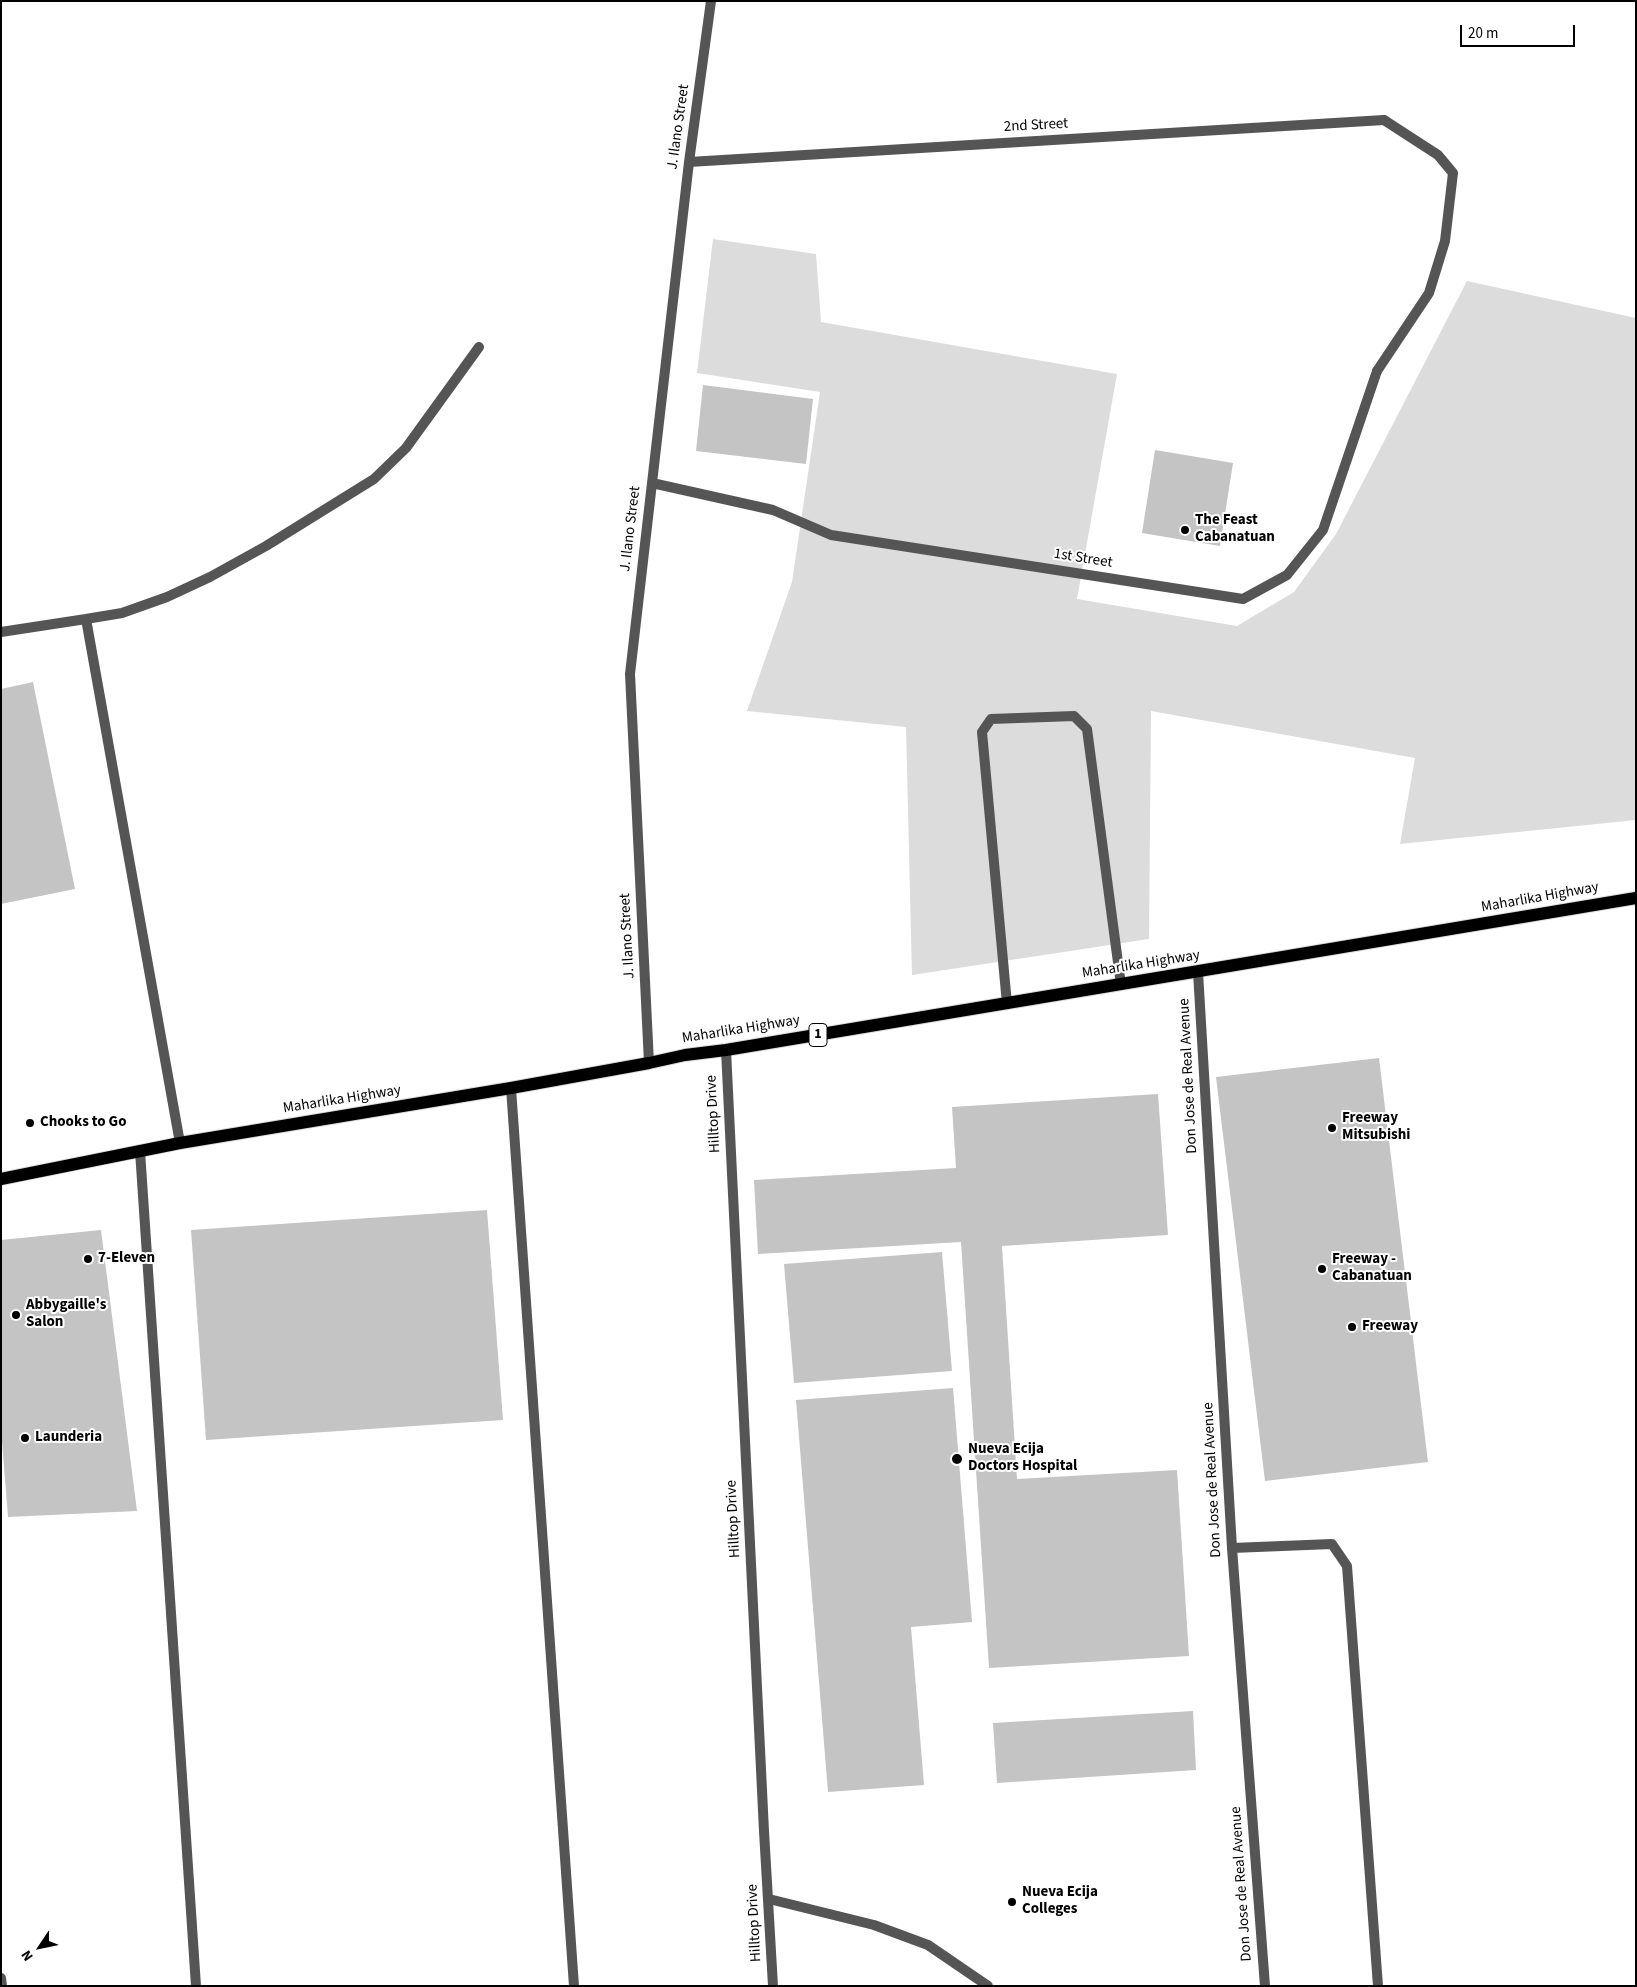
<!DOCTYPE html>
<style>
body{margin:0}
#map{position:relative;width:1637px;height:1987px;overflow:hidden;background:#fff;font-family:"Source Sans 3",sans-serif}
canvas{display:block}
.frame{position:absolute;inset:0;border:2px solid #000;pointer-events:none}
.north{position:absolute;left:15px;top:1922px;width:50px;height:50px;-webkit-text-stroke:4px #fff;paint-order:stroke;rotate:236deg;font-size:14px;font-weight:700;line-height:20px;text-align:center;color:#000}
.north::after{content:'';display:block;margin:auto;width:18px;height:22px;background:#000;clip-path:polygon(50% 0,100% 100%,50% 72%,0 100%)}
.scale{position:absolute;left:1460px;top:25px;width:115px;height:22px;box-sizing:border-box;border:2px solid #000;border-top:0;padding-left:6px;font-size:15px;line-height:18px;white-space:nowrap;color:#000;-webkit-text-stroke:4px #fff;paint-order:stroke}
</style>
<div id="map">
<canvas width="1637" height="1987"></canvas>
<div class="frame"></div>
<div class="north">N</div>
<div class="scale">20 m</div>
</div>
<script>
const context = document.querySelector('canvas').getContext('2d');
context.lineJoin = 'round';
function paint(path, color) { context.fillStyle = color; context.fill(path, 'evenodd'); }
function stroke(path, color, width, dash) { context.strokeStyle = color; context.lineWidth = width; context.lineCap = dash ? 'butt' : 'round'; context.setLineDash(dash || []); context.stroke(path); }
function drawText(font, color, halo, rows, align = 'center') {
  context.font = font + ' "Source Sans 3",sans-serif'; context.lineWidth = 4; context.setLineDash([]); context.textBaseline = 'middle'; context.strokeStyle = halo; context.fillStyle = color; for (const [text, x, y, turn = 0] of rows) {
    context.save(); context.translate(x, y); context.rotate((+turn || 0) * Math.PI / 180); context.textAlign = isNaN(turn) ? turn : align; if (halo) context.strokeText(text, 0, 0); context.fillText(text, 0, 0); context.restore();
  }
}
paint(new Path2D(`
 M713,239L816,254L821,322L1117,374L1077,599L1237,626L1294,592L1336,534L1467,281L1636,318V820L1400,844L1415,758L1151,711L1149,939L912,975L906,727L747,711L792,582L820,392L697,373Z`), '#dcdcdc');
paint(new Path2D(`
 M703,385L813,399L806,464L696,451Z
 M1155,450L1233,463L1220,546L1142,533Z
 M33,682L75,889L1,904V689Z
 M1379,1058L1428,1462L1265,1481L1216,1077Z
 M1158,1094L1168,1235L1002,1246L1017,1479L1177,1470L1189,1656L989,1668L961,1242L758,1254L754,1180L956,1168L952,1107Z
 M487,1210L503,1420L206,1440L191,1230Z
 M101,1230L137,1511L8,1517L1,1429V1240Z
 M942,1252L952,1371L794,1383L784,1264Z
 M953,1388L972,1622L911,1627L924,1785L828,1792L796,1400Z
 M1193,1711L1196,1770L997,1783L993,1723Z`), '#c4c4c4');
const primary = new Path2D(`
 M1,1179L180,1143L511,1088L649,1063L685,1055L726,1050L1636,898`);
stroke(primary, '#dbdbdb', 14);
stroke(new Path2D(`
 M1377,371L1429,293L1445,241L1453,173L1438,155L1384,120
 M86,619L122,613L167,597L210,577L266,546L374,479L406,448L479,347
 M1,632L86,619L180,1143
 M1007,1004L982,732L991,719L1074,716L1087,729L1121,985
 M1232,1548L1332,1544L1347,1566L1378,1986
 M769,1899L874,1925L928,1945L988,1986
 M1,1978L2,1986`), '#555', 10);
stroke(new Path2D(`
 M689,162L1384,120
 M652,483L773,510L831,535L1243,599L1287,575L1323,530L1377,371
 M1198,972L1232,1548L1265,1986
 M726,1050L764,1831L773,1986
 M649,1063L630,674L689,162L711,1
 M511,1088L574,1986
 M140,1151L196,1986`), '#555', 10);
stroke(primary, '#000', 12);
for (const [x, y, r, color] of [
 [1185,530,5,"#000"],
 [30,1123,5,"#000"],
 [1332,1128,5,"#000"],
 [88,1259,5,"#000"],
 [1322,1269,5,"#000"],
 [16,1315,5,"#000"],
 [1352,1327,5,"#000"],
 [25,1438,5,"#000"],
 [957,1459,6,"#000"],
 [1012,1902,5,"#000"]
]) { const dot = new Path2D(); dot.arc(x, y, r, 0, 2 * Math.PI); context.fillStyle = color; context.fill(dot); stroke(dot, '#fff', 2); }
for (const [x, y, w] of [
 [818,1035,18]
]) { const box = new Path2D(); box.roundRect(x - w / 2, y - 11.5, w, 23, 4); context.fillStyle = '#fff'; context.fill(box); stroke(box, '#000', 1); }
drawText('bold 14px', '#000', null, [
 ["1",818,1035]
]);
drawText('15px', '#000', '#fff', [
 ["2nd Street",1036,126,-3],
 ["J. Ilano Street",679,127,-82],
 ["J. Ilano Street",631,529,-83],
 ["1st Street",1083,559,9],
 ["Maharlika Highway",1540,898,-10],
 ["J. Ilano Street",628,936,-93],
 ["Maharlika Highway",1141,965,-9],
 ["Maharlika Highway",741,1030,-9],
 ["Don Jose de Real Avenue",1189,1076,-93],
 ["Maharlika Highway",342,1100,-9],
 ["Hilltop Drive",714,1114,-93],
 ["Don Jose de Real Avenue",1213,1480,-93],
 ["Hilltop Drive",734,1519,-93],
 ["Don Jose de Real Avenue",1242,1884,-94],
 ["Hilltop Drive",755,1923,-93]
]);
drawText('bold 15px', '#000', '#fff', [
 ["The Feast",1195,521],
 ["Cabanatuan",1195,538],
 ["Freeway",1342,1119],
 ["Mitsubishi",1342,1136],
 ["Chooks to Go",40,1123],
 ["7-Eleven",98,1259],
 ["Freeway -",1332,1260],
 ["Cabanatuan",1332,1277],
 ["Abbygaille's",26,1306],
 ["Salon",26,1323],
 ["Freeway",1362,1327],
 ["Launderia",35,1438],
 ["Nueva Ecija",968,1450],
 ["Doctors Hospital",968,1467],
 ["Nueva Ecija",1022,1893],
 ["Colleges",1022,1910]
], 'left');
</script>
